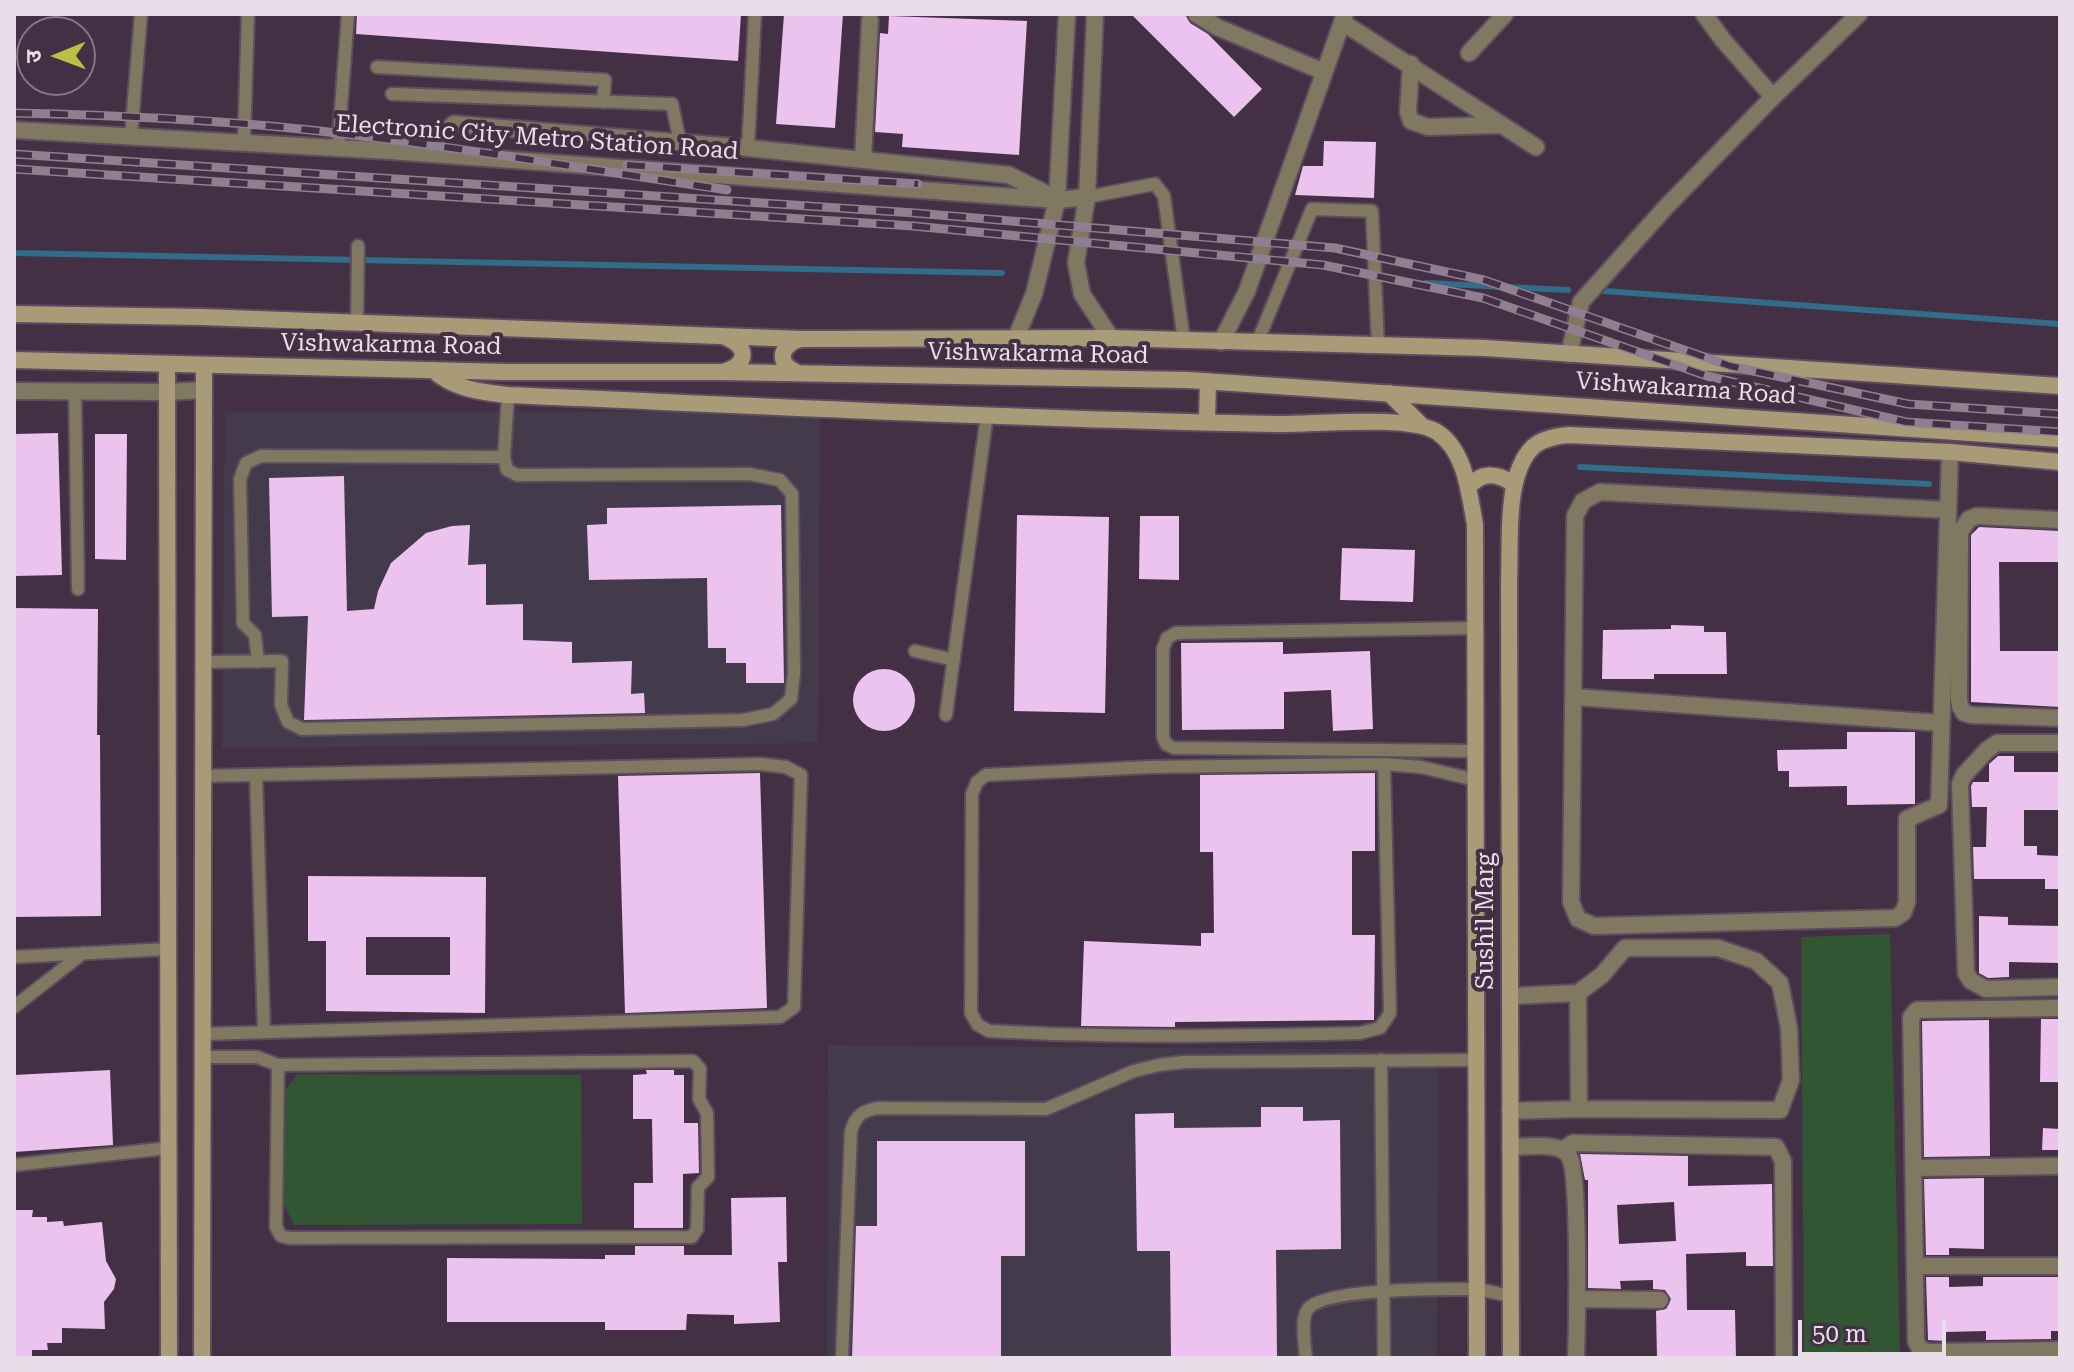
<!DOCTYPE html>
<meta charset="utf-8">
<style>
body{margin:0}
#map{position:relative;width:2074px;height:1372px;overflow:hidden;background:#433044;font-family:"Roboto Serif","Noto Sans Devanagari",serif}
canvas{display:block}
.frame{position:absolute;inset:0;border:16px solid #e9ddea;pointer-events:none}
.north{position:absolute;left:16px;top:16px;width:80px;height:80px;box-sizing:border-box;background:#433044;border:2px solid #857586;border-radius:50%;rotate:269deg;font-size:22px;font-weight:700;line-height:32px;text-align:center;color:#e9ddea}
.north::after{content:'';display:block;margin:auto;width:28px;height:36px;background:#bdbf43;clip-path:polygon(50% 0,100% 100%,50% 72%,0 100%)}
.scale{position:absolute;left:1798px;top:1320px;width:148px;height:36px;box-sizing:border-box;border:4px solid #e9ddea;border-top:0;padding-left:10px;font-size:24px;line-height:28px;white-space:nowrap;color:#e9ddea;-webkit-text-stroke:6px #433044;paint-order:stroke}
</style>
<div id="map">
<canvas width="2074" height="1372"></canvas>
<div class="frame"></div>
<div class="north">उ</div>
<div class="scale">50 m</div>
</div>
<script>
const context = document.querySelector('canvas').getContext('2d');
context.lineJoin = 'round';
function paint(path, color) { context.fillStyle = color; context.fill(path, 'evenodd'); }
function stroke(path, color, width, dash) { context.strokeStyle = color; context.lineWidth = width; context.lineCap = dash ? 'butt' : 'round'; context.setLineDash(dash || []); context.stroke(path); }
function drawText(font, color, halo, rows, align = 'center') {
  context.font = font + ' "Roboto Serif",serif'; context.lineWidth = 8; context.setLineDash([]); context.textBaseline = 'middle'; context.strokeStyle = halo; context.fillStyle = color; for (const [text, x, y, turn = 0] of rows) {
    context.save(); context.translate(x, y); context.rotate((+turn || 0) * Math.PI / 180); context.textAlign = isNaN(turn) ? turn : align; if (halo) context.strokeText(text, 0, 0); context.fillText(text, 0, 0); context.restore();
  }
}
paint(new Path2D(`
 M225,412H820L818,743L222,748Z
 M828,1045L1439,1050L1437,1358H827Z`), '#433b4c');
paint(new Path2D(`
 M1890,934L1900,1356L2060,1358H1804L1801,937Z
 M298,1074L581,1075L582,1224L294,1225L283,1202L284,1091Z`), '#325534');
stroke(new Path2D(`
 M14,253L1002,273
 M1426,283L1568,290
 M1604,291L2060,324
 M1580,467L1929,484`), '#316c88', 6);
paint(new Path2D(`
 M357,14H741L738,61L356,34Z
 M784,14H843L835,128L776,124Z
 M1131,14H1185L1190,23L1208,34L1262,89L1234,117Z
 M889,16L1027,21L1019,155L902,147L903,134L875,132L880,33L888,34Z
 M1324,141L1376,142L1374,198L1295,195L1303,166H1323Z
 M58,433L62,575L14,576V434Z
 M95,434H127L126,560L95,559Z
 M344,476L347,611L374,609L378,591L391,563L426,533L452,526L470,525L468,565L486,564V605L523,604V640L572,642V663L632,661L631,694L644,693L645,713L304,720L308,616L272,617L269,478Z
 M781,505L784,683H746V663H726V648H708L707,578L589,580L587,525L607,524V508Z
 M1017,515L1109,517L1105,713L1014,711Z
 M1140,516H1179V580L1139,579Z
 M1979,527L2060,531V562H1999L2000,651H2060V707L1971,702V535Z
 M1342,548L1415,550L1413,602L1340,600Z
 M14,608L98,609L97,735H100L101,916L14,917Z
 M1671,625L1704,626V632H1726L1727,674H1654V679H1602L1603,630L1671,629Z
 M1283,642V654L1370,651L1373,729L1333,731L1331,690L1284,692V729L1182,730L1181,643Z
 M853 700a31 31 0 1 1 62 0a31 31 0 1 1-62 0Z
 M1847,732H1915V804L1847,805V786L1789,787V771H1778L1777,750L1847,749Z
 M1998,756H2014V772H2060V810H2024V846H2037V855L2060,856V889H2045V879H1974L1973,847H1986L1987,807H1972L1971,786L1973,782H1989V764Z
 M760,773L767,1008L625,1013L618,776Z
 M1375,773V851H1352V935H1375L1374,1020L1175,1022V1027L1081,1026L1084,941L1201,946V933H1214L1213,852H1200V775Z
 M308,876L486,877L485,1013L326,1011V941H308ZM366,937H450V975H366Z
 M1979,916L2008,917V925L2060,926V963L2009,962V977L1988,978L1979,973Z
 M2041,1019H2060V1082H2040Z
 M1989,1020L1990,1156L1924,1157L1922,1021Z
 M110,1070L113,1145L14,1152V1075Z
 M646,1070H674V1075H684V1123H698L699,1173L683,1174V1228H634V1183H653L652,1119H633V1075L647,1074Z
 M1261,1107H1303V1121L1340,1120L1341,1249L1276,1250L1277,1358H1171L1170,1251H1137L1135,1114L1174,1113V1128L1261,1127Z
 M2043,1128L2060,1129V1150H2042Z
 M877,1141H1025V1256H1001V1358H852L856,1226H877Z
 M1580,1154L1688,1156V1186L1772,1184L1773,1266H1746V1252L1686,1254L1687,1310H1735L1736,1358H1657L1656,1311L1666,1309L1671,1299L1665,1290L1653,1289V1280L1620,1281L1621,1289L1588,1288V1180H1585ZM1674,1202L1676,1241L1619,1244L1617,1205Z
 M1984,1178V1249L1949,1248V1255H1926L1924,1179Z
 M786,1197L787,1262H778L780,1322L734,1324V1315L687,1314L686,1330H605V1322H447V1258L605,1259V1255H635V1246H684V1255H732L731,1198Z
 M15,1210H33L32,1217H47V1222L63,1221L64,1226L102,1222L106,1261L116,1279L114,1289L104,1302L105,1329L62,1328V1343H47L48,1350H32V1358H16Z
 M1926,1277H1949V1287L1983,1286V1277H2060V1331H2051V1339L1986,1340V1331L1945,1332V1341L1928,1340Z`), '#ecc2ef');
const lane = new Path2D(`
 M377,67L605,80L603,102
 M392,94L672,104L680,142
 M131,136L141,14
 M244,143L248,14
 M338,148L348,14
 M748,148L755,14
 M1087,197L1155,184L1164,196L1184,341
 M357,322L358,246
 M1257,343L1312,209L1372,211L1378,346
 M75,391L78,589
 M1475,628L1176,633L1167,638L1163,649V737L1166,744L1174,748L1476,751
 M915,651L954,660
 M203,662L282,661L281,705L288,722L302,729L743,720L773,714L791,699L794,673L792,494L780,480L749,474L517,475L507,470L504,457L508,395
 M258,662L255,635L243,623L240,479L246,463L261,456L504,457
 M946,715L987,415
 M1384,764L1390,1013L1380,1028L1360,1033C1236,1036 1113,1038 989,1031L978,1025L971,1013L972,794L977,782L986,775L1150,767L1384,764L1421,767L1476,780
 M256,775L264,1032
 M14,957L168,949
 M14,1007L83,953
 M203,1034L780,1017L794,1007L801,775L786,767L760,764L203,776
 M203,1057H257L278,1065
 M1381,1060L1384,1358
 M693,1061L700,1069L699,1099L707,1113L708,1177L698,1187L697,1229L692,1237L289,1238L281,1236L276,1227L278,1065Z
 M14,1165L168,1148
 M842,1358L851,1131C856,1115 862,1111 878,1108L1046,1109L1134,1071L1159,1065L1184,1062L1476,1060
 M1306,1358C1305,1345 1300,1319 1308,1309C1323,1288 1445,1289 1474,1289C1486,1290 1499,1294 1511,1296`);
const street = new Path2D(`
 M1095,14L1087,197L1076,263L1082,294L1111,338
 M1196,14L1217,27L1324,72
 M1704,14L1723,40L1773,97
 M1342,22L1536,147
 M1469,53L1505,14
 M1411,64L1408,112L1411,121L1428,127L1500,125
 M14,130L390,151L1057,200L1087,197
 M420,153L454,124L748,148L1009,175L1049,195
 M863,159L870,20
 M1016,338L1034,294L1057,200L1067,14
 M1221,342L1247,291L1345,14
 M1569,354L1581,302L1665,208L1773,97L1859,14
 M14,391L167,392L204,390
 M1948,510L1600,492L1583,501L1575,516L1571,902L1578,919L1594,926L1895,918L1903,913L1907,902V819L1939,805L1950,452
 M2060,520L1977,516L1969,519L1960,532L1959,698L1960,706L1964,713L1971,715L2060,718
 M1574,697L1941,723
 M2060,743H1997L1987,750L1964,775L1960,784L1966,973L1971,981L1986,989L2060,987
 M1510,996L1578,993L1579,1109L1780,1110L1791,1080L1789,1028L1780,983L1756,961L1718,948H1625L1602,975L1578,993
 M2060,1008L1917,1010L1911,1017L1916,1341L1920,1349L1929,1352L2060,1350
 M1510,1111L1579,1109
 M1510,1147C1525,1147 1560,1141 1569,1156C1580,1174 1577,1328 1576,1358
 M1562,1150L1573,1143L1776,1147L1783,1161L1784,1358
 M1914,1168L2060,1166
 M1915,1266H2060
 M1577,1299L1660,1300`);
const secondary = new Path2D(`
 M14,314L202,317L801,339L1111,338L1485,348L2060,386
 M14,360L507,372H722L1188,380L2060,439
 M167,365L169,1358
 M433,370C453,389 481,392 508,395C763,406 1019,419 1275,424C1312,425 1408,414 1437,432C1466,451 1469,494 1475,524L1477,1358
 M723,372C749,365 749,345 724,337
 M798,373C776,364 779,346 800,339
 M1389,393L1421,425
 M1207,421L1208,381
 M1468,488C1480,472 1497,472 1513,484
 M202,1358L204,365
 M1511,1358L1509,581C1511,543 1504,475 1533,447C1543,438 1557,436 1569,435L1950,452L2060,462`);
stroke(lane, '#5e4c5f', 16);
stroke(street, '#5e4c5f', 20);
stroke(secondary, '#5e4c5f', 20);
stroke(lane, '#817862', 12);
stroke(street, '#817862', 16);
stroke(secondary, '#aa9b78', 16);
const rail = new Path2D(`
 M14,113C109,115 205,119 300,129C443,144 585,169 727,190
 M14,154L915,213L1335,248L1484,280L1730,366L1908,404L2060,414
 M627,165L918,184
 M14,169L913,226L1323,265L1483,298L1707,376L1906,422L2060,432`);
stroke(rail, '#8f7f90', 9);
stroke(rail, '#433044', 6, [18]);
drawText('24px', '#e9ddea', '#433044', [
 ["Electronic City Metro Station Road",537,138,4],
 ["Vishwakarma Road",391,345,1],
 ["Vishwakarma Road",1038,354,1],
 ["Vishwakarma Road",1686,389,4],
 ["Sushil Marg",1486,921,-90]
]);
</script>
